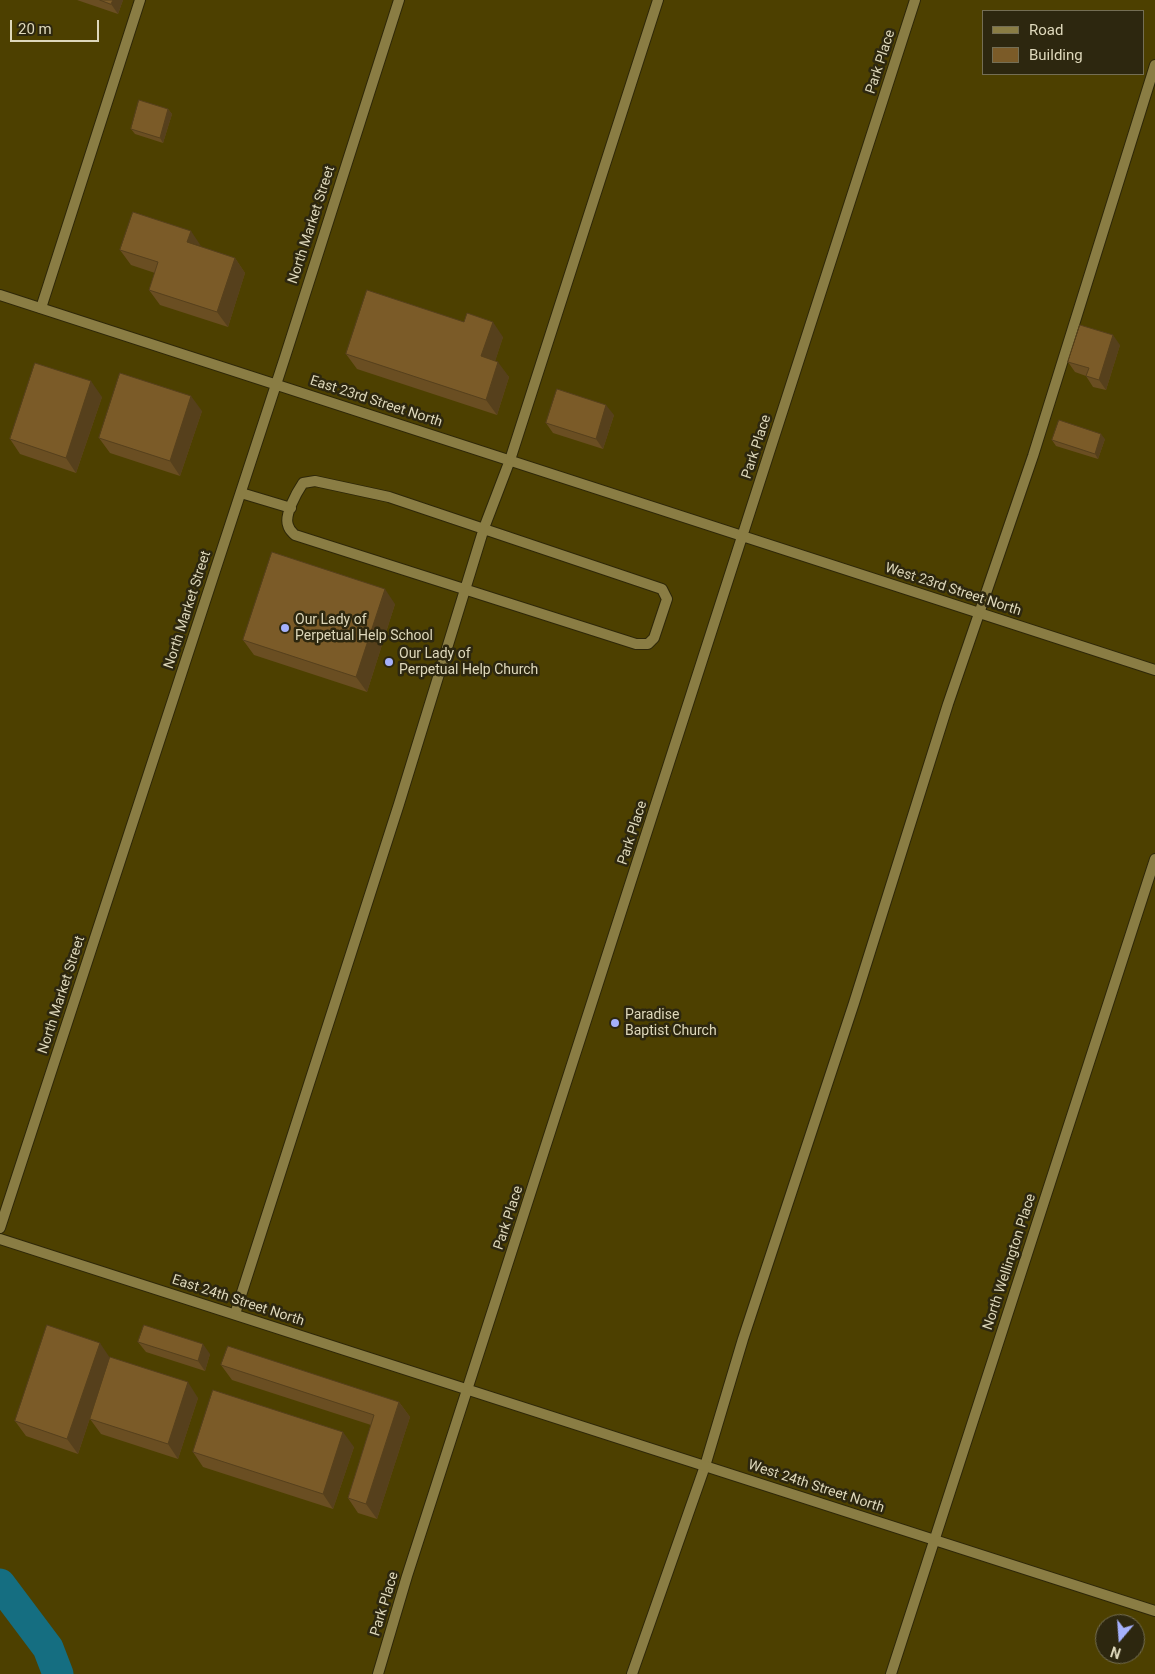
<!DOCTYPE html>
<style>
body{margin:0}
#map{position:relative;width:1155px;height:1674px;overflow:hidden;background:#4d4000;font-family:Roboto,sans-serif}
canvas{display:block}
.legend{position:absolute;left:982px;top:10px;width:162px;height:65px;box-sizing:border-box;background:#2d270f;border:1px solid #746e54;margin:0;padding:6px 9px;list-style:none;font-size:15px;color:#ded8bb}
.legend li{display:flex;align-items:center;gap:10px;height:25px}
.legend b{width:25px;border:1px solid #746e54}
.north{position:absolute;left:1095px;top:1614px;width:50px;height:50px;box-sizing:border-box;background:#2d270f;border:1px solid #746e54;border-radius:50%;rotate:198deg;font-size:14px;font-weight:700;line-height:20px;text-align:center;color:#ded8bb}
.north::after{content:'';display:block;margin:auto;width:18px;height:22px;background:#a5b1fc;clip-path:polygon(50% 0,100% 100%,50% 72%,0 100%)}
.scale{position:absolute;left:10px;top:20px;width:89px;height:22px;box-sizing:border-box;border:2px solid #ded8bb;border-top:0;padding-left:6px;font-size:15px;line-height:18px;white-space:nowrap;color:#ded8bb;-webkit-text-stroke:4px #2d270f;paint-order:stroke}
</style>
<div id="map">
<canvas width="1155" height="1674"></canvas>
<ul class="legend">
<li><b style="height:6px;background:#8a7d44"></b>Road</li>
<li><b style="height:14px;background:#7b5b28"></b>Building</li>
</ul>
<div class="north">N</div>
<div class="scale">20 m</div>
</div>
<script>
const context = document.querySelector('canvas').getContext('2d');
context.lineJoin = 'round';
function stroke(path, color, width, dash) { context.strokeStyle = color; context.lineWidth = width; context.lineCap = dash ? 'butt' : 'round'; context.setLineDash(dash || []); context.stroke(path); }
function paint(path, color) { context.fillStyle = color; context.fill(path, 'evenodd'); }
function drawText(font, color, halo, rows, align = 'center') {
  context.font = font + ' Roboto,sans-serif'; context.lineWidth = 5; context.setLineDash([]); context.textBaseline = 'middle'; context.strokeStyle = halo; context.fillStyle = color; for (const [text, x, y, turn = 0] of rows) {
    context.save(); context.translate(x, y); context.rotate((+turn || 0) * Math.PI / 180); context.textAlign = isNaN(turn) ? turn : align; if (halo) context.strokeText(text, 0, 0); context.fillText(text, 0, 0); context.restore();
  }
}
stroke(new Path2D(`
 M0,1584L48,1648L58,1674`), '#156e81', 31);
const lane = new Path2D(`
 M41,308L140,0
 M315,481L389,497L662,589L667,599L654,638L648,644H636L295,535C292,532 289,530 288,525C284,515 297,492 303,483Z
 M241,493L291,508
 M235,1314L399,804L484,528L510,460L658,0
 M632,1674L705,1466L743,1339L854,1003L948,704L1033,456L1155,65`);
const street = new Path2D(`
 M0,295L1155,670
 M0,1228L285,357L399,0
 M0,1239L1155,1611
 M378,1674L407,1576L915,0
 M891,1674L1155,859`);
stroke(lane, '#2e2708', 12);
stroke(street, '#2e2708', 12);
stroke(lane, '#8a7d44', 10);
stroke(street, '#8a7d44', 10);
paint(new Path2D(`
 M77,0H123L118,14Z
 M168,109L172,114L163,143L135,134L131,129Z
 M201,247L235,258L245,273L228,327L160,305L149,290L155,273L131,265L120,250Z
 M503,337L495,361L509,377L497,415L357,369L346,354Z
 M1120,345L1106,390L1093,387L1086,376L1075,372L1068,362Z
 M102,397L76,473L20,454L10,439Z
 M202,411L180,476L110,453L99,438Z
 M614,415L603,449L553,433L546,423Z
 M1105,439L1098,459L1056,446L1052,440Z
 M395,604L367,692L254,655L243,640Z
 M138,1342L210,1354L205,1371L146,1352Z
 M110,1357L198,1398L178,1459L101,1434L90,1419L94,1406L78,1454L26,1436L15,1421Z
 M221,1365L399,1402L410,1417L377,1519L358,1513L348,1498L371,1425L232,1380Z
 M354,1447L333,1509L203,1467L193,1452Z`), '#6a4e22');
paint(new Path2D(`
 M113,0H123L118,14L111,4Z
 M168,109L172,114L163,143L160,138Z
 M191,231L201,246L187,242Z
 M235,258L245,273L228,327L217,312Z
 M493,322L503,337L492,371L481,356Z
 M1113,335L1120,345L1106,390L1099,380Z
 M498,362L509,377L497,415L486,400Z
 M91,381L102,397L76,473L66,458Z
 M191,396L202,411L180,476L170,461Z
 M606,405L614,415L603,449L596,439Z
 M1101,434L1105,439L1098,459L1095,454Z
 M385,589L395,604L367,692L356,677Z
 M100,1343L110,1358L78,1454L67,1439Z
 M203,1344L210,1354L205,1371L198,1361Z
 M188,1382L198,1398L178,1459L168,1444Z
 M399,1402L410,1417L377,1519L366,1504Z
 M343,1432L354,1447L333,1509L323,1494Z`), '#56401c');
const building = new Path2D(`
 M100,0H113L111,4Z
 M139,100L168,109L160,138L131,129Z
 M133,212L191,231L187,242L235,258L217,312L149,290L158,262L120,250Z
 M367,290L464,322L467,313L493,322L481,356L498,362L486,400L346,354Z
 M1080,325L1113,335L1099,380L1086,376L1089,368L1068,362Z
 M35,363L91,381L66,458L10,439Z
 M120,373L191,396L170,461L99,438Z
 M557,389L606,405L596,439L546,423Z
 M1059,420L1101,434L1095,454L1052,440Z
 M272,552L385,589L356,677L243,640Z
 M47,1325L100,1343L67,1439L15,1421Z
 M144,1325L203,1344L198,1361L138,1342Z
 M228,1346L399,1402L366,1504L348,1498L374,1415L221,1365Z
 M110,1357L188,1382L168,1444L90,1419Z
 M213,1390L343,1432L323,1494L193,1452Z`);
paint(building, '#7b5b28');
stroke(building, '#56401c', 1);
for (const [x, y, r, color] of [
 [285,628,5,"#a5b1fc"],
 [389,662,5,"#a5b1fc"],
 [615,1023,5,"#a5b1fc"]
]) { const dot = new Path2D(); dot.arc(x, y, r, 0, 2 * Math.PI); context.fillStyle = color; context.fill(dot); stroke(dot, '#2d270f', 2); }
drawText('14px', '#ded8bb', '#2d270f', [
 ["Park Place",881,62,-72],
 ["North Market Street",312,225,-72],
 ["East 23rd Street North",376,402,18],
 ["Park Place",757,447,-72],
 ["West 23rd Street North",953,590,18],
 ["North Market Street",188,610,-72],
 ["Park Place",633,833,-72],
 ["North Market Street",62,995,-72],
 ["Park Place",509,1218,-72],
 ["North Wellington Place",1010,1262,-72],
 ["East 24th Street North",238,1301,18],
 ["West 24th Street North",816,1487,18],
 ["Park Place",385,1604,-73]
]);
drawText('14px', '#ded8bb', '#2d270f', [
 ["Our Lady of",295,620],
 ["Perpetual Help School",295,636],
 ["Our Lady of",399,654],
 ["Perpetual Help Church",399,670],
 ["Paradise",625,1015],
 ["Baptist Church",625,1031]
], 'left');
</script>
